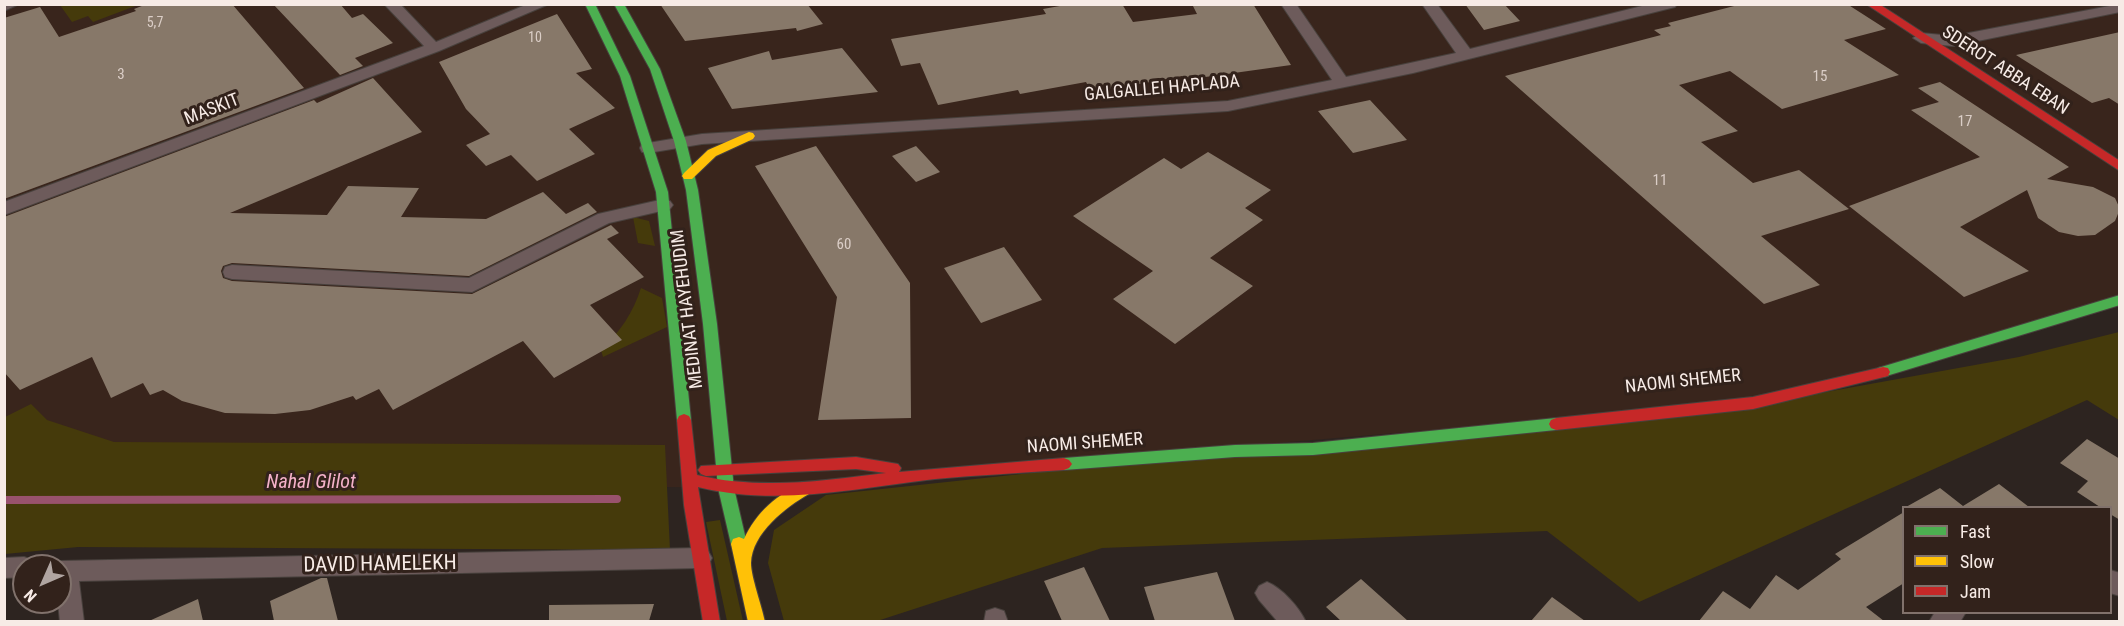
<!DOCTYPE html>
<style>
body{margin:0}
#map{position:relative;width:2124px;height:626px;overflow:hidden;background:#2d2420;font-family:"Roboto Condensed",sans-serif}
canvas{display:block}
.frame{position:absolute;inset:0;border:6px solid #f7ebe6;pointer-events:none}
.legend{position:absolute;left:1902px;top:506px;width:210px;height:108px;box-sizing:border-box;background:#32221b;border:2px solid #81726c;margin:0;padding:8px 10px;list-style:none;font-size:18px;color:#f7ebe6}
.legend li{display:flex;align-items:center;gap:12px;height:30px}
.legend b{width:30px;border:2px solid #81726c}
.north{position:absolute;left:12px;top:554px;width:60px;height:60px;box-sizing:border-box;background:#32221b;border:2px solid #81726c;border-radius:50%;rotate:225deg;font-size:16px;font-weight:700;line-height:24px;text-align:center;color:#f7ebe6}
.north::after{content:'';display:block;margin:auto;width:21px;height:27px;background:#b0a5a1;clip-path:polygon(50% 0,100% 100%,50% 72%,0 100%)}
</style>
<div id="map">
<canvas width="2124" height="626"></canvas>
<div class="frame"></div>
<ul class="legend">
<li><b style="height:8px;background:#4caf50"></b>Fast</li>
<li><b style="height:8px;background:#ffc107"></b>Slow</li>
<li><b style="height:8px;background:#c62828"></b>Jam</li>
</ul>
<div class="north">N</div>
</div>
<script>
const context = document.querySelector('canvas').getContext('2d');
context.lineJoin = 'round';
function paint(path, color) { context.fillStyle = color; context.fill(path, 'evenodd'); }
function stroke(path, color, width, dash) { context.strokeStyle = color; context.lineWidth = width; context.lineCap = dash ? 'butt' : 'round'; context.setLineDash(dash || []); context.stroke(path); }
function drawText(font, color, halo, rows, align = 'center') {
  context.font = font + ' "Roboto Condensed",sans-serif'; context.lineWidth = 6; context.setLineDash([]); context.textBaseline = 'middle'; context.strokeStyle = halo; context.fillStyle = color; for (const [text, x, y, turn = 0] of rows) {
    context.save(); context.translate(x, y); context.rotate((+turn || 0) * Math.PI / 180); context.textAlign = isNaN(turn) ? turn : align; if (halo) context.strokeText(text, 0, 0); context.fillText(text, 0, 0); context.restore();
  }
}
paint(new Path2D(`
 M5,5H2119V300L1753,403L741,488L5,478Z`), '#39251c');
paint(new Path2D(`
 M60,5L138,4V5L93,22L88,16L72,22Z
 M633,217L649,221L655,246L638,243Z
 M641,288L662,298L667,327L603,357L601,350C620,332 633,313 641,288Z
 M2119,332V420L2087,400L1639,602L1547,531L1102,548L874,622L784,621L768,563L774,530L826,495L1235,451L1749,406L2019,357Z
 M31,404L47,420L114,442L665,445L670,550L78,547L5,554V417Z
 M720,520L743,621H727L706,522Z`), '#453a0b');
stroke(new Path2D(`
 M4,500L617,499`), '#99526d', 8);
paint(new Path2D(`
 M147,4H232L304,88L4,199V18L40,7L59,37L136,11L134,9Z
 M273,4H340L352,18L363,14L393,43L355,58L363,66L340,75Z
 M660,4H807L823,24L797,31L796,28L685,41Z
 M1071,4H1122L1133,22L1197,14L1192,4H1253L1291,65L1184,80L1182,76L1092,93L1086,82L1020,94L1018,90L938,105L920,63L901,66L891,39L1046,14L1043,9Z
 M1465,4H1504L1520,21L1484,30Z
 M1742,4H1847L1886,29L1844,40L1899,75L1782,109L1730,71L1679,85L1738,131L1701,142L1753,183L1799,170L1849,209L1761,236L1820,285L1764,304L1505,76L1661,35L1654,30L1671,26L1668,23Z
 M557,14L592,69L576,73L615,108L569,129L595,154L537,181L511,155L486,166L466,145L490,134L466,109L439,62Z
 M2120,32V105L2109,98L2092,103L2016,55Z
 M842,48L878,92L732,109L708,68L769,51L772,60Z
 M373,78L422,132L230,213L327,215L348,186L419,188L401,217L486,219L543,192L566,214L588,203L597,212L469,276L232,263L223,266L221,271L223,278L232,281L472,294L611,225L619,233L607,239L644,277L590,305L622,340L554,378L523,341L393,410L379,389L356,400L353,396L310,410L275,414L225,413L182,401L163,390L150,395L143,383L111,398L92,357L20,390L4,372V217L314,100L317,103Z
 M1940,82L2069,167L2047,179L2093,187L2115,198L2120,209L2115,221L2095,235L2078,236L2059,232L2038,218L2027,190L1960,227L2029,271L1964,297L1849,206L1980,157L1911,110L1939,102L1918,88Z
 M1370,100L1407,140L1353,153L1318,111Z
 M816,146L910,283L911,418L818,420L837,297L755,166Z
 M916,146L940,172L916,182L892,156Z
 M1208,152L1271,190L1245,208L1263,220L1210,258L1253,286L1175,344L1113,299L1153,271L1073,216L1164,158L1181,169Z
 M1004,247L1042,300L981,323L944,268Z
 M2087,439L2120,459V520L2110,514V507H2100L2077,492L2088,481L2060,463Z
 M1999,484L2029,507H1906L1940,488L1963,506Z
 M1904,512V583L1866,607L1884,621H1699L1723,591L1750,609L1776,575L1798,590L1841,559L1835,554Z
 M1084,567L1110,621H1062L1044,581Z
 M1217,572L1235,621H1155L1144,587Z
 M321,578H327L338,621H274L270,601Z
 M1361,579L1408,621H1341L1326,607Z
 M1552,597L1585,621H1531Z
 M198,599L203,621H149Z
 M654,604L649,621H549V605Z`), '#877869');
const street = new Path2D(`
 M4,4H19L4,11Z
 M384,4H400L436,42L528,4H549L439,51L4,215V202L424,46Z
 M1281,4H1296L1346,77L1456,53L1422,4H1437L1470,49L1650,4H1677L1675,7L1413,73L1228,111L702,144L648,153L642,152L640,148L642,144L702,134L1228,101L1332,80Z
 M2120,4V12L1953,46L1921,43L1913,38L1921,33L1953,36Z
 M664,199L670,201L673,205L670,209L609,223L472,292L232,279L225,277L223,272L225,267L232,265L469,278L598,214Z
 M700,548L708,551L712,558L708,565L700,568L79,581L84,622H60L58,602H60V566H51L60,561Z
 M24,557L32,560L35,566H24V577L4,578V558Z
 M2110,570L2120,573V596L2110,593Z
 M1267,582C1282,588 1299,607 1306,622H1278L1259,600L1255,593L1259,586Z
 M995,608L1004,611L1008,622H984L986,611Z
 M1935,612H1966L1960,622H1929Z`);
const fast = new Path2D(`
 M585,4H595L630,76L668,192L691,420L689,424H679L677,420L656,192L620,76Z
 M614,4H624L660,69L686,141L698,190L717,324L734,488L747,544L745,549L739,551L733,549L731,544L718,488L703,324L686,190L674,141L650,69Z
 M2120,295V305L1883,377L1878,376L1876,372L1878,368Z
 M1556,418L1561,420L1563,424L1561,428L1556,430L1313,455L1235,457L1064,470L1059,468L1056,464L1059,460L1064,458L1235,445L1313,443Z`);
const slow = new Path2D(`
 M749,132L753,133L755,136L753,139L716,156L692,179H684L682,176L684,173L708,150Z
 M804,484L809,486L812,490L809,494C786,507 752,533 751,563C751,577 762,606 765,622H748L731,544L733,539L739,537L744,539C756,513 777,493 804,484Z`);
const jam = new Path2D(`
 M1866,4H1879L2120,161V171Z
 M1883,367L1888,368L1890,372L1888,376L1753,409L1556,430L1551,428L1549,424L1551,420L1556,418L1753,397Z
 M684,414L689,416L691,420L697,475C760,490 823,481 886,473L856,469L706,476L701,474L698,470L701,466L856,457L898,464L901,468L899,472L1064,458L1069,460L1072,464L1069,468L1064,470C1021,473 978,475 935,479C856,488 777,507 698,487L720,622H703L684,505L677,420L679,416Z`);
stroke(street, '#48413d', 2);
stroke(fast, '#48413d', 2);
stroke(slow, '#48413d', 2);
stroke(jam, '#48413d', 2);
paint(street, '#6d5b5b');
paint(fast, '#4caf50');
paint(slow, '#ffc107');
paint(jam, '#c62828');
drawText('14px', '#dbcec7', null, [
 ["5,7",155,23],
 ["10",535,38]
]);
drawText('15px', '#dbcec7', null, [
 ["3",121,75],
 ["15",1820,77],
 ["17",1965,122],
 ["11",1660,181],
 ["60",844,245]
]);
drawText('18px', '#f7ebe6', '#32221b', [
 ["SDEROT ABBA EBAN",2005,71,33],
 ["GALGALLEI HAPLADA",1162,89,-5],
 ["MASKIT",212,110,-21],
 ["MEDINAT HAYEHUDIM",688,309,-97],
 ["NAOMI SHEMER",1683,382,-6],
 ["NAOMI SHEMER",1085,444,-4]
]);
drawText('italic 20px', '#f4b1c9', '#32221b', [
 ["Nahal Glilot",311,483]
]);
drawText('21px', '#f7ebe6', '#32221b', [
 ["DAVID HAMELEKH",380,565,-1]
]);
</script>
